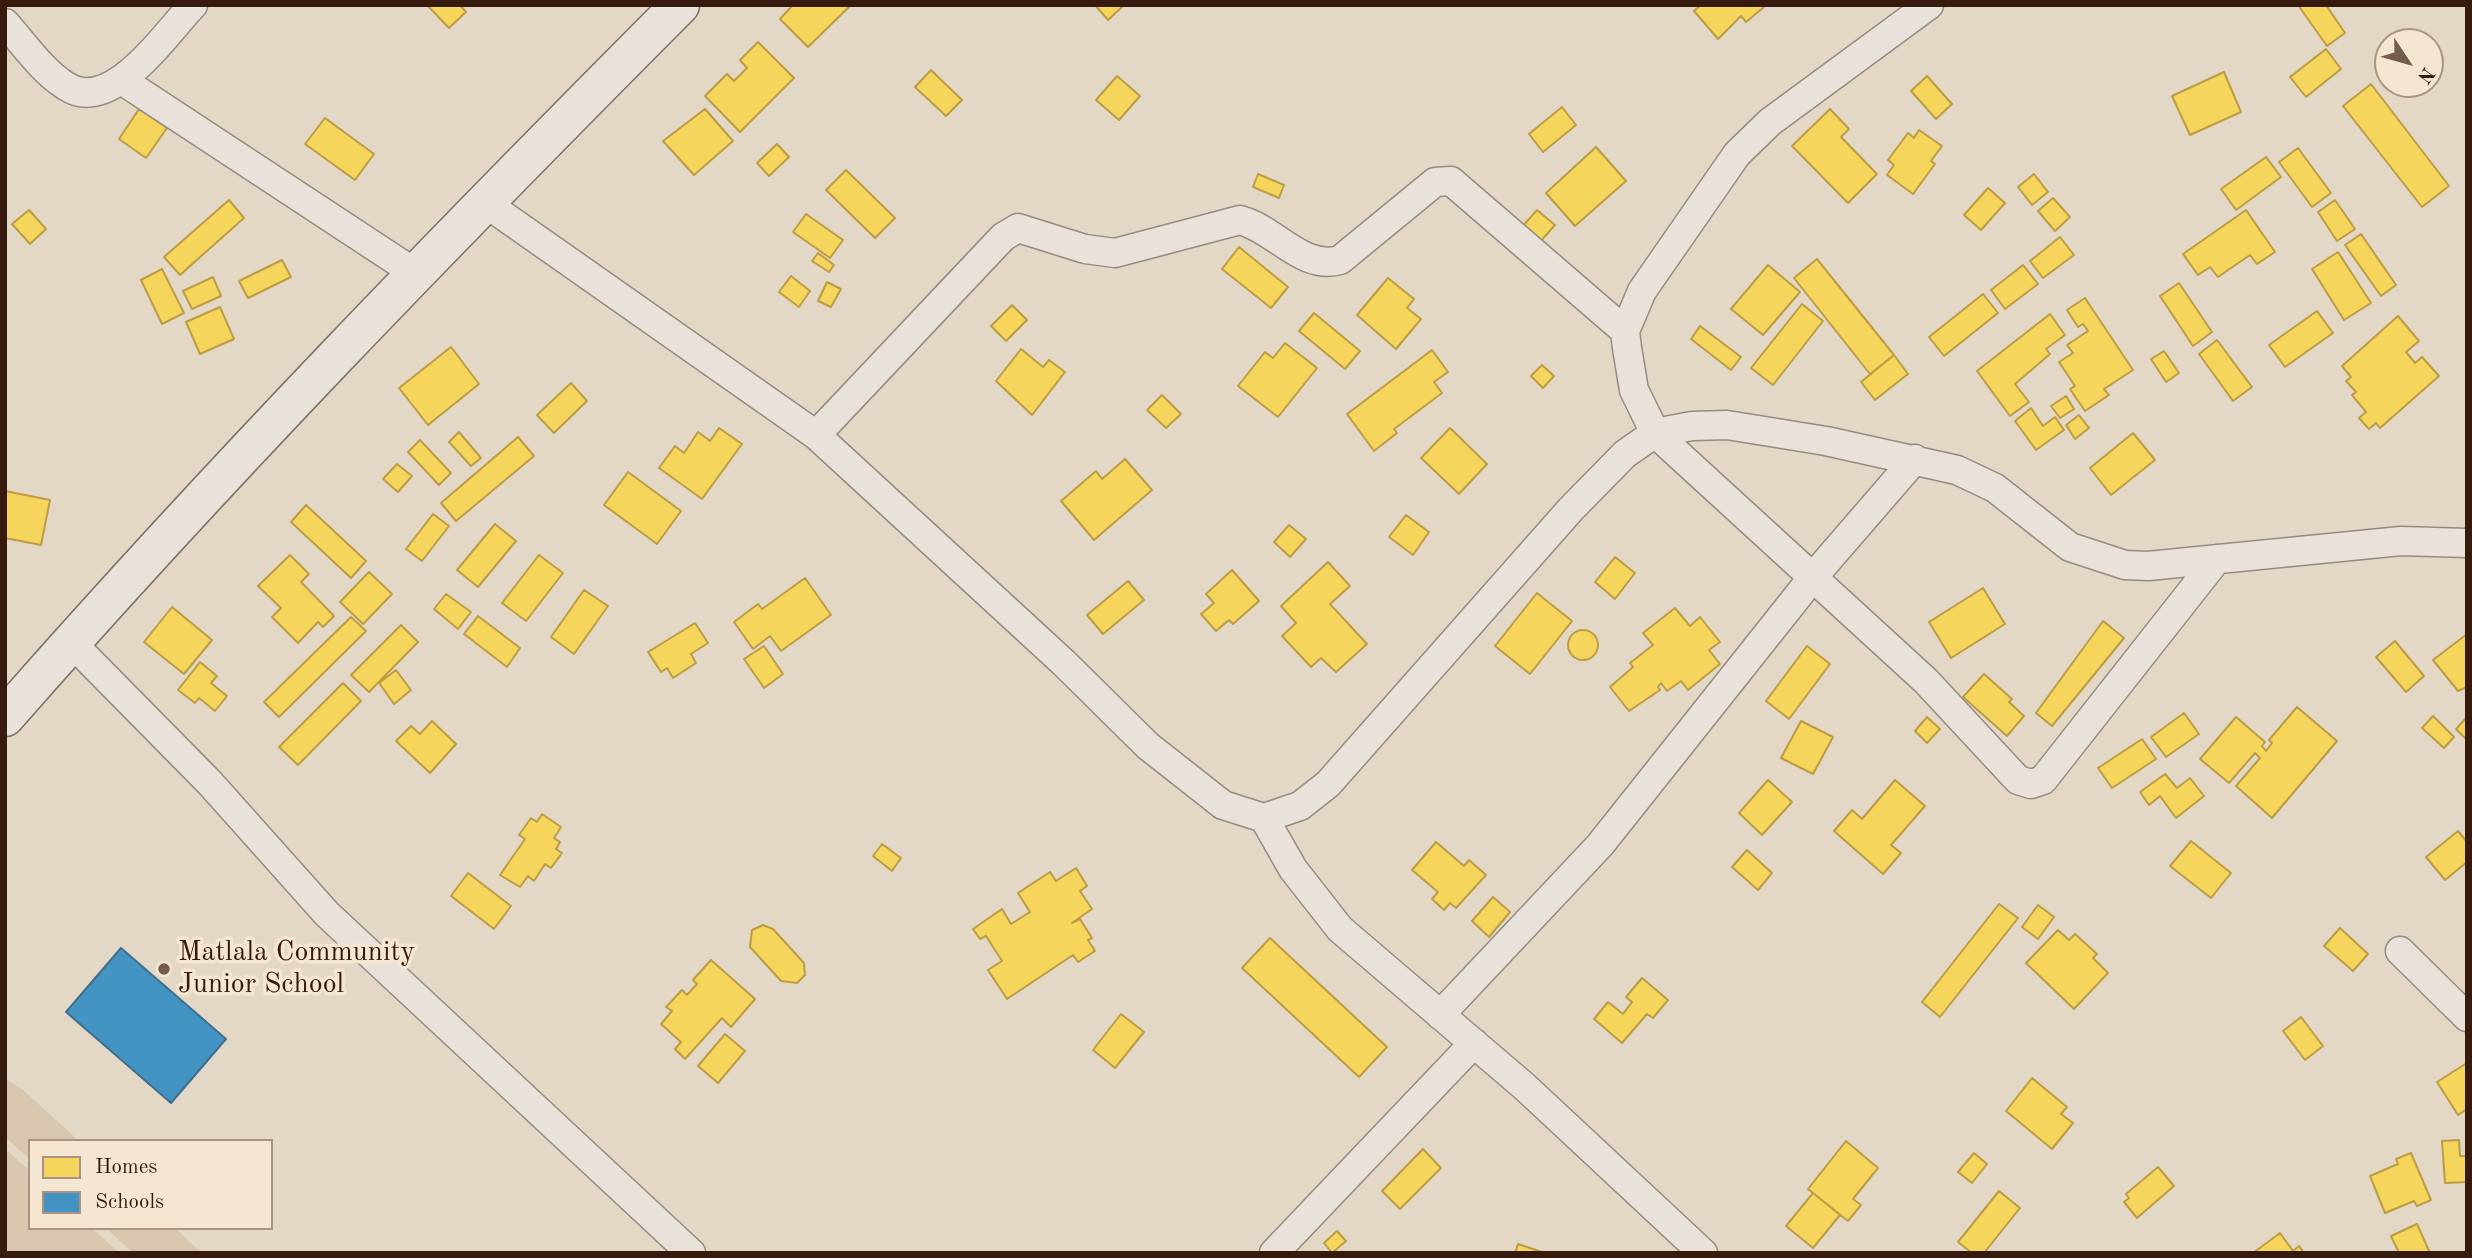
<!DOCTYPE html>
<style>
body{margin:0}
#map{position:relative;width:2472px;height:1258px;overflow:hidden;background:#e3d7c6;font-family:"Old Standard TT",serif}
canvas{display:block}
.frame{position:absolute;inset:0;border:7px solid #361a0d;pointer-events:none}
.legend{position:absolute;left:28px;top:1139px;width:245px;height:91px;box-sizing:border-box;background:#f5e6d2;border:2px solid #a99483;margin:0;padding:9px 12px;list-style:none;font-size:21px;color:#361a0d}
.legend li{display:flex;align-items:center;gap:14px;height:35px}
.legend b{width:35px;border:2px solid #a99483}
.north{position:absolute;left:2374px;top:28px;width:70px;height:70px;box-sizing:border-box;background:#f5e6d2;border:2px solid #a99483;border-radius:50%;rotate:126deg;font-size:19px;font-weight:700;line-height:28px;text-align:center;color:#361a0d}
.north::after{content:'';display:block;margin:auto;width:24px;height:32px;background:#735c4e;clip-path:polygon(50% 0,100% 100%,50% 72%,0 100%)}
</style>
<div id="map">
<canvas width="2472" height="1258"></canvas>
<div class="frame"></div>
<ul class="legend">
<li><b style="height:19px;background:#f6d55c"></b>Homes</li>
<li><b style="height:19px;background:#4393c3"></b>Schools</li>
</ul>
<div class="north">N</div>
</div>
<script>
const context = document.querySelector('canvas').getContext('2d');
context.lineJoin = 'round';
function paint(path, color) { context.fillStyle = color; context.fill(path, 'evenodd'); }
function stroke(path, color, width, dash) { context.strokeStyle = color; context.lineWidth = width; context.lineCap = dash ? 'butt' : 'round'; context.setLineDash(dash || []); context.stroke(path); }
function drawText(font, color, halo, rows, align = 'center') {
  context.font = font + ' "Old Standard TT",serif'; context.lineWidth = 7; context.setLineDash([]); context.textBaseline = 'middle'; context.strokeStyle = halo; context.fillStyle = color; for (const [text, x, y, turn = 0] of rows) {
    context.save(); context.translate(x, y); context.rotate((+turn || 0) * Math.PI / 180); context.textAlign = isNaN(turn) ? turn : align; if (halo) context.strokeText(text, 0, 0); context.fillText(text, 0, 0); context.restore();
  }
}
paint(new Path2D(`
 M5,1079L22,1089L79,1141H30V1159L5,1137Z
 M5,1149L30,1171V1228H92L119,1253H5Z
 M106,1228H175L202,1253H133Z`), '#d9c6af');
const homes = new Path2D(`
 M427,5H460L466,12L449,28Z
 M793,5H850V6L808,47L780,19Z
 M1095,5H1124L1108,20Z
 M1701,5H1763L1764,7L1746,22L1741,16L1718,39L1694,11Z
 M2298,5H2326L2345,33L2327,46Z
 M758,42L794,78L740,132L705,96L727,74L734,81L747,68L740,60Z
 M2326,49L2341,69L2306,97L2290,77Z
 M931,70L962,100L946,116L915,87Z
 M2224,72L2241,112L2190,135L2172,96Z
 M1117,76L1140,96L1119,120L1096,100Z
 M1927,76L1952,104L1936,119L1911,91Z
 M2371,84L2449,186L2422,207L2343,106Z
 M1562,107L1576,125L1543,152L1529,134Z
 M139,109L167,128L146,158L119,139Z
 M705,109L733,141L694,175L663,141Z
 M1830,109L1849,129L1841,137L1877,174L1848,203L1792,146Z
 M325,118L374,154L355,180L305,144Z
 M1919,130L1942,146L1931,161L1935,164L1913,194L1887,175L1894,165L1888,160L1908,133L1914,138Z
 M777,144L789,157L769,176L757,163Z
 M1596,147L1626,181L1575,226L1546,193Z
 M2298,148L2331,193L2312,207L2279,162Z
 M2266,157L2281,177L2236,210L2221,189Z
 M846,170L895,218L875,238L826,190Z
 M1258,174L1284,185L1279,198L1253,187Z
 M2034,174L2048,192L2032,205L2018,187Z
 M1988,188L2005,203L1981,230L1964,215Z
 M2053,198L2070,217L2055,231L2038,211Z
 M229,200L244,218L180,275L164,257Z
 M2335,200L2355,229L2337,241L2318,212Z
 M29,210L46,229L30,244L12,224Z
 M1537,210L1555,225L1540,242L1522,227Z
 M2246,210L2275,252L2257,264L2250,255L2218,277L2210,267L2198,275L2183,254Z
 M806,214L843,240L830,258L793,232Z
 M2361,234L2396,285L2381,296L2345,245Z
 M2060,237L2074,255L2043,278L2030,261Z
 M1239,247L1288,287L1271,308L1222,269Z
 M2338,252L2371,303L2344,320L2312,269Z
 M818,253L834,265L829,272L812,261Z
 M1817,259L1894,355L1870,374L1794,278Z
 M282,260L291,277L248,298L239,281Z
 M1768,265L1800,292L1763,335L1731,309Z
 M2023,265L2038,284L2005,309L1991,290Z
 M162,269L184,313L162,324L141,280Z
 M791,276L810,291L799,307L779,292Z
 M213,277L221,296L192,309L183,291Z
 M1388,278L1414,299L1407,308L1421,319L1396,349L1357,315Z
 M827,282L841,289L831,307L818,301Z
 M2179,283L2212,332L2193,346L2160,296Z
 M1983,294L1998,313L1944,356L1929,337Z
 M2085,298L2133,370L2104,389L2109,395L2085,411L2070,389L2075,386L2059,362L2073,353L2067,345L2088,331L2083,324L2078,327L2067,310Z
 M1802,304L1823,321L1773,385L1751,368Z
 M1012,305L1027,320L1006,341L991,326Z
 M220,307L234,339L200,354L186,322Z
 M2317,311L2333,333L2285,367L2269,345Z
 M1314,313L1360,351L1345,369L1299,331Z
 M2050,314L2065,335L2046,349L2050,354L2015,384L2029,402L2010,416L1977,371Z
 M2398,316L2419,341L2406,352L2415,363L2422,357L2439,376L2380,428L2376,423L2369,429L2359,418L2366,412L2352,395L2356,392L2346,381L2351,377L2342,366Z
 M1700,326L1741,357L1731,370L1691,339Z
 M2217,340L2252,387L2233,401L2199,354Z
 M1285,343L1317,368L1278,417L1238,386L1265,352L1273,358Z
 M451,347L479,384L428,425L399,388Z
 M1021,349L1043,367L1049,360L1065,372L1032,415L996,381Z
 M1432,350L1448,372L1434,382L1442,393L1394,429L1397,433L1374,451L1347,414Z
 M2164,351L2179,373L2166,382L2151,359Z
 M1894,355L1908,374L1875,400L1861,382Z
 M1542,365L1554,376L1543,388L1531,376Z
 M571,383L587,401L554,433L537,415Z
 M1162,395L1181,414L1166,428L1147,410Z
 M2066,396L2074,409L2060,418L2051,406Z
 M2031,408L2043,426L2055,417L2064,430L2036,450L2015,421Z
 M2079,415L2089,428L2075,439L2066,425Z
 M719,428L742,444L702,499L659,468L675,446L684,453L698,432L710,441Z
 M1450,428L1487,464L1459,494L1421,458Z
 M459,432L481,458L471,466L449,442Z
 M2133,433L2155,460L2111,495L2090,468Z
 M518,437L534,456L456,521L441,503Z
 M420,440L451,473L439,485L408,452Z
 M1125,459L1152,490L1094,540L1061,501L1096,471L1102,479Z
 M397,464L412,476L398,492L383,479Z
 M628,472L681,511L657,544L604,505Z
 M5,491L50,500L41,545L5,538Z
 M306,505L366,561L351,578L291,522Z
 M433,514L449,526L422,561L406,549Z
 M1406,515L1429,532L1413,555L1389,537Z
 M495,524L516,541L478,587L457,570Z
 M1289,525L1306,539L1290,557L1274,542Z
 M290,555L309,574L301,582L334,616L323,627L318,622L298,643L272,617L281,608L258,586Z
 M539,555L563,573L526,621L502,603Z
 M1615,557L1635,573L1615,599L1595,582Z
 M1328,562L1350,586L1330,604L1367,644L1336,672L1321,658L1311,667L1282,636L1296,623L1281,606Z
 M1232,570L1259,601L1233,624L1229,620L1216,631L1201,614L1214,603L1206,594Z
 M369,572L392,594L363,624L340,602Z
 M805,578L831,615L781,651L770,636L753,649L734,622L758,604L762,609Z
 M1128,581L1144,600L1103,634L1087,615Z
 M1983,588L2005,624L1951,658L1929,622Z
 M584,590L608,606L574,654L551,637Z
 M1537,593L1572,621L1530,674L1495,646Z
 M446,594L471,612L458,629L434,609Z
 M172,607L212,640L184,674L144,642Z
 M1675,608L1690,626L1700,617L1720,642L1709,650L1720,664L1688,690L1681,681L1667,691L1661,683L1658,687L1660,690L1629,711L1610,687L1633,667L1630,663L1653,645L1643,633Z
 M478,616L520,648L507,667L464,634Z
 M351,617L366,631L279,717L264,702Z
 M2103,621L2124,638L2052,726L2036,713Z
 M695,623L708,643L691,654L696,663L673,678L667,668L661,672L648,652Z
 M401,625L418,642L369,692L351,675Z
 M1568 645a15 15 0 1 1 30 0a15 15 0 1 1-30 0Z
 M2467,634V687L2458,691L2433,660Z
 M2395,641L2424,676L2406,692L2376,657Z
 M764,646L783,674L764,688L744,659Z
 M1807,646L1830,664L1789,719L1766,701Z
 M200,662L217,676L211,683L227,696L215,711L199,698L195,703L178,690Z
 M396,670L411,690L394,704L379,683Z
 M1984,674L2012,699L2009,702L2024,716L2007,736L1963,697Z
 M343,683L361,701L298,765L279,747Z
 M2297,707L2337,741L2272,818L2236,786L2260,758L2255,753L2229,783L2200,759L2236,717L2265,742L2262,746L2266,751L2272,743L2269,740Z
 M2184,713L2199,734L2166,757L2151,737Z
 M2433,716L2454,737L2444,748L2422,728Z
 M1927,717L1940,729L1927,743L1915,731Z
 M2467,717V740L2456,729Z
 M432,721L456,744L430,773L396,741L411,726L420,734Z
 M1801,721L1833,737L1813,774L1781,758Z
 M2142,739L2156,759L2112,788L2098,768Z
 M2165,774L2177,788L2190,778L2204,796L2176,818L2160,796L2149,805L2140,792Z
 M1768,780L1792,802L1762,835L1739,813Z
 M1895,780L1925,806L1891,845L1901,853L1883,874L1834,831L1852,810L1862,819Z
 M542,814L561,827L554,838L560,842L556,849L562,853L551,868L545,864L534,881L528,876L520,887L500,875L525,839L519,835L531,818L537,822Z
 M2458,831L2467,842V862L2445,880L2426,857Z
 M2191,841L2231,873L2211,898L2170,866Z
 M1436,842L1464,866L1469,860L1486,875L1456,908L1450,903L1444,910L1432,899L1438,892L1412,870Z
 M882,844L901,858L892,871L873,856Z
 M1747,850L1772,873L1758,890L1732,867Z
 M1076,868L1087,886L1080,891L1092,909L1072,923L1080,919L1092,938L1088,940L1095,951L1078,962L1073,955L1007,999L988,970L1002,961L986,936L980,939L973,929L1002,909L1011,924L1030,912L1018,893L1050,872L1056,881Z
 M468,873L511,906L494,929L451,896Z
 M1493,897L1510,912L1489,937L1472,921Z
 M1999,904L2018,918L1940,1017L1922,1002Z
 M2038,905L2054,917L2038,939L2022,927Z
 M763,925L773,929L804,963L805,975L797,983L781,981L750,947L752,930Z
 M2340,928L2368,954L2353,971L2324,946Z
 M2058,930L2069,940L2075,934L2097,954L2093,958L2108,973L2074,1009L2026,963Z
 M1270,938L1387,1047L1359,1077L1242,968Z
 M711,960L755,999L731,1027L722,1018L685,1059L675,1049L681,1042L661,1024L672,1011L666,1007L682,990L687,995L697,984L693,980Z
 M1642,978L1668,1000L1653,1018L1647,1014L1622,1043L1594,1019L1608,1002L1623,1014L1632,1002L1626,997Z
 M1121,1014L1144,1032L1115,1068L1093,1050Z
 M2301,1017L2323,1046L2305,1060L2283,1031Z
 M725,1034L745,1051L718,1083L698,1066Z
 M2467,1063V1109L2458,1115L2437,1082Z
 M2032,1078L2067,1107L2061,1114L2073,1123L2052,1149L2006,1111Z
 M2459,1140L2460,1156H2467V1182L2445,1183L2442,1141Z
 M1846,1141L1878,1168L1853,1199L1861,1205L1848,1221L1808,1189Z
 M1423,1149L1441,1168L1400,1209L1382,1191Z
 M1974,1153L1987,1164L1972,1183L1958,1172Z
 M2411,1153L2431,1200L2417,1206L2414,1201L2385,1213L2370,1176L2398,1164L2396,1159Z
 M2158,1167L2174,1186L2137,1218L2124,1202L2129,1198L2126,1194Z
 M1999,1191L2020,1208L1984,1253H1972L1958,1242Z
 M1813,1193L1840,1215L1813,1248L1786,1226Z
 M2417,1224L2430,1253H2399L2391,1236Z
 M1337,1231L1346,1241L1332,1253L1324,1243Z
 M2280,1233L2293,1251L2299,1246L2304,1253H2253Z
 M1518,1244L1545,1253H1515Z`);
paint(homes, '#f6d55c');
stroke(homes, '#bc9d44', 2);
const schools = new Path2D(`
 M121,948L226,1039L171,1103L66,1012Z`);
paint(schools, '#4393c3');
stroke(schools, '#3f6f8c', 2);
const street = new Path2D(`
 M1929,5L1770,122L1737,154L1642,291L1625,331L1627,348L1634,390L1655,433L1926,681L2018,780L2031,784L2043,780L2217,559
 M5,23C24,44 42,71 66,86C111,116 165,34 193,5
 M123,81L415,273
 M484,202L816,435L1064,663L1148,746L1223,805L1264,818L1300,806L1328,784L1571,509L1625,454L1655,433L1692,426L1727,425L1826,441L1957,470L1995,488L2070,547L2125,565L2148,566L2401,541L2467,543
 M816,435L1003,237L1018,228L1085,249L1115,253L1240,220C1275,229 1303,271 1340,260L1435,182L1451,181L1625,331
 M71,642L210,783L327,914L691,1253
 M1264,818L1293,869L1340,929L1525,1087L1703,1253
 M2400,951L2467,1017
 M1440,1015L1600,845L1813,577L1915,459
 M1274,1253L1474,1043`);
const secondary = new Path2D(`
 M5,717C221,471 449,237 680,5`);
stroke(street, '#958b80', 31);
stroke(secondary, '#7d7267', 41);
stroke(street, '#e9e2da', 28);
stroke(secondary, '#e9e2da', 38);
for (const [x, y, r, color] of [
 [164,969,7,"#735c4e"]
]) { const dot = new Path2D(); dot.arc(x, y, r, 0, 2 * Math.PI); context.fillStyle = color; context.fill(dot); stroke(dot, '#f5e6d2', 2.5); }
drawText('28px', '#361a0d', '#f5e6d2', [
 ["Matlala Community",178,953],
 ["Junior School",178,985]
], 'left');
</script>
